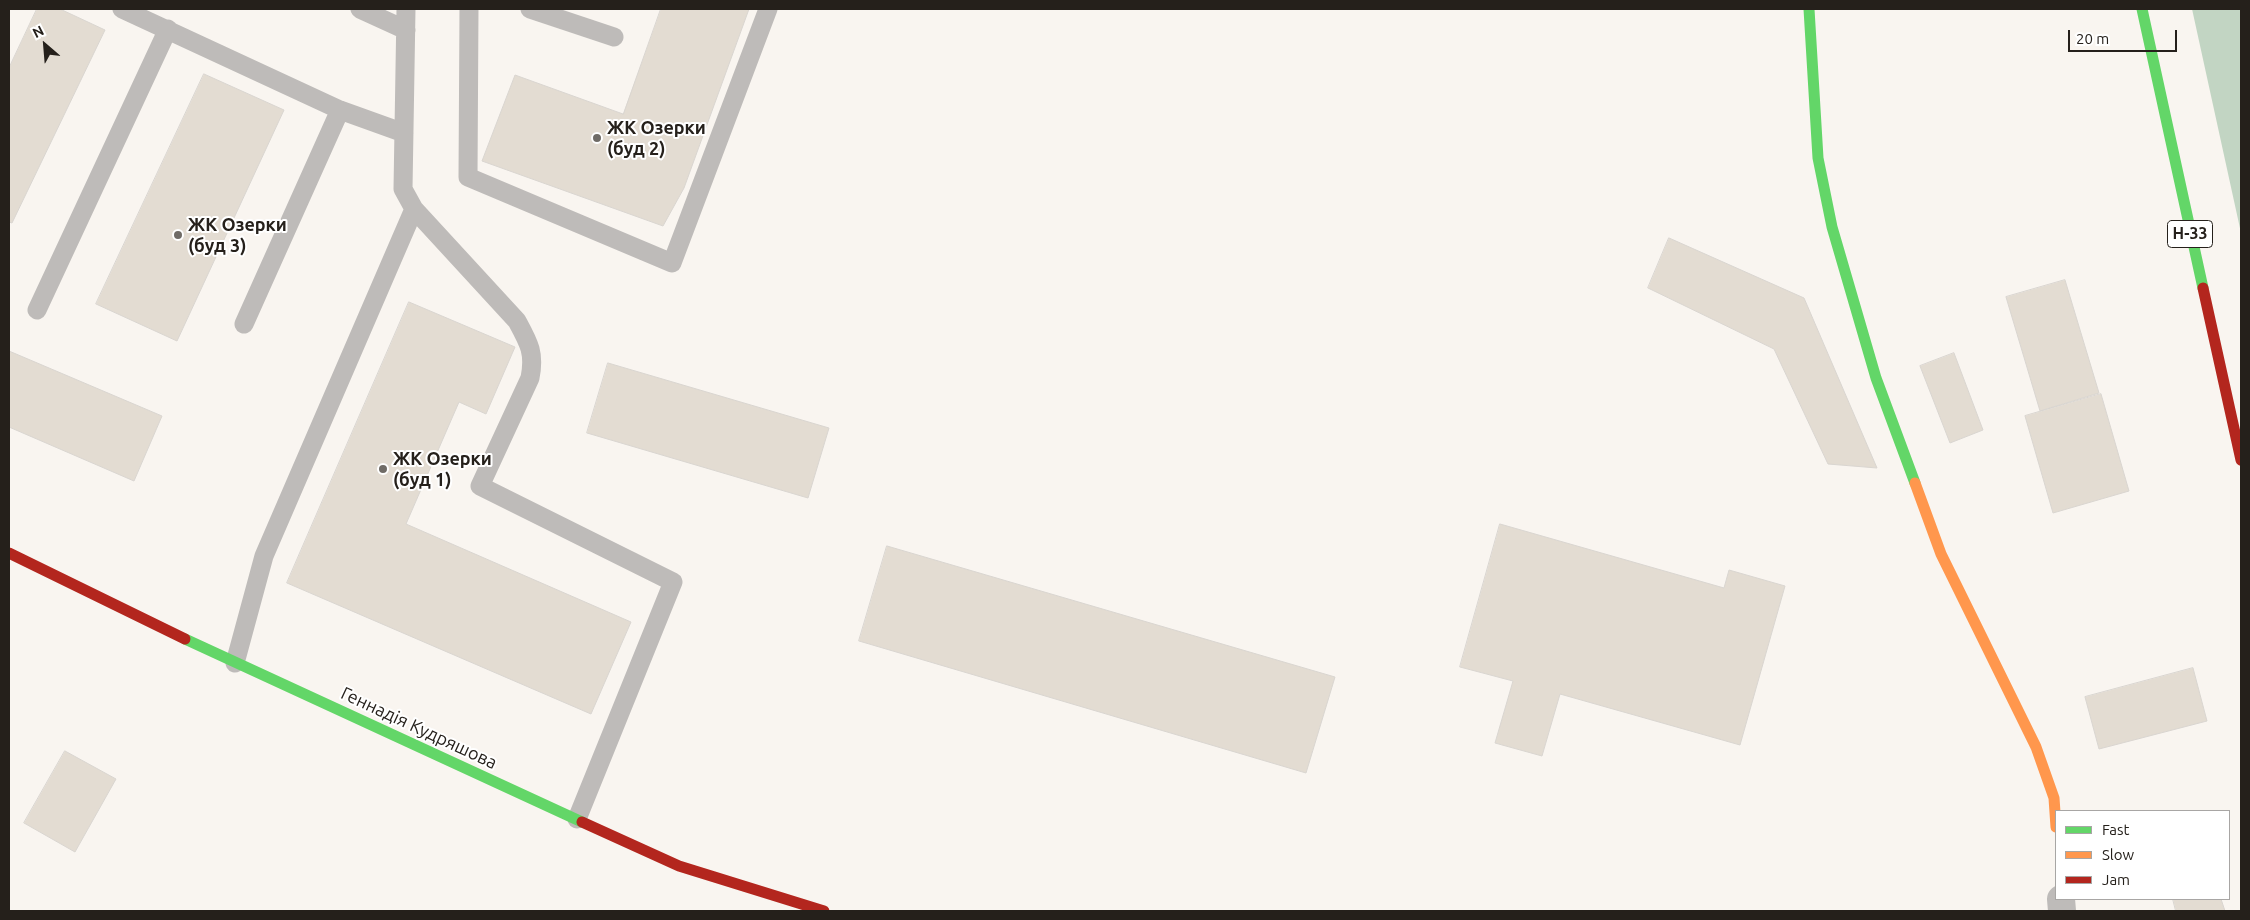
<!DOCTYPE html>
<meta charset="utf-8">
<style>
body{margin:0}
#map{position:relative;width:2250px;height:920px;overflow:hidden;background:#f9f5f0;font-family:Ubuntu,sans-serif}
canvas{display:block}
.frame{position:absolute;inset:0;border:10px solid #25201b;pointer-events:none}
.legend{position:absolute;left:2055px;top:810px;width:175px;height:90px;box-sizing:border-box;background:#fff;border:1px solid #a8a6a4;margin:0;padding:6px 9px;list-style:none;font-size:15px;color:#25201b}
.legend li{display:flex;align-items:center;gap:10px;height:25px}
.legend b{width:25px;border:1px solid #a8a6a4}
.north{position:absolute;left:20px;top:20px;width:50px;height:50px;-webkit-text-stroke:4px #fff;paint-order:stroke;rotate:333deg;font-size:14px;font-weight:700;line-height:20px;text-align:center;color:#25201b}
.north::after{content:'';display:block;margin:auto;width:18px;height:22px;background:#25201b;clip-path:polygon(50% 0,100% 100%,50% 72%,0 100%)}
.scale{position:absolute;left:2068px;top:30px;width:109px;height:22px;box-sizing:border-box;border:2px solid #25201b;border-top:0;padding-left:6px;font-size:15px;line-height:18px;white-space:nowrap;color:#25201b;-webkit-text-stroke:4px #fff;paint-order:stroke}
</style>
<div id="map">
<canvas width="2250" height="920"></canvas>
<div class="frame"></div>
<ul class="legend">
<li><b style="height:6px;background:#63d668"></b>Fast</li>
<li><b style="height:6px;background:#ff974d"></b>Slow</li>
<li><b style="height:6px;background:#b3261e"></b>Jam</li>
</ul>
<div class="north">N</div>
<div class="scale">20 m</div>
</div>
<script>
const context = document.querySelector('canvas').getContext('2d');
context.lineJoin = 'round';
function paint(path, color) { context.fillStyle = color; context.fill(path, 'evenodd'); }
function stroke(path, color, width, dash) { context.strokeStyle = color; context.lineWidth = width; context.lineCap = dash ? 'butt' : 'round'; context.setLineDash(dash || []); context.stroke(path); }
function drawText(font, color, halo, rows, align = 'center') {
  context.font = font + ' Ubuntu,sans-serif'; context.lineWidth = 4; context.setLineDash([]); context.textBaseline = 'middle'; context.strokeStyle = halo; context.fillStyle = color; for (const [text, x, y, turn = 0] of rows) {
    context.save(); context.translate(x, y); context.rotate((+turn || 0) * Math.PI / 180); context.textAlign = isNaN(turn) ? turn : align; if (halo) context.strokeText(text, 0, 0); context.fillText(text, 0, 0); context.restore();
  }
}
paint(new Path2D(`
 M2192,9H2241V233Z`), '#c2d5c3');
const building = new Path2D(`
 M37,9H60L105,30L12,223L9,222V68Z
 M661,9H749L684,188L663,226L482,161L515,75L623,114Z
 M204,74L284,110L177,341L96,304Z
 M1669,238L1804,298L1877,468L1828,464L1774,349L1648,288Z
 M2065,280L2099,393L2040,411L2006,297Z
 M409,302L515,347L486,414L459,402L406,524L631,622L591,714L287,583Z
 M9,351L162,416L134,481L9,427Z
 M1954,353L1983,430L1950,443L1920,366Z
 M608,363L829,428L808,498L587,433Z
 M2101,394L2129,491L2053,513L2025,416Z
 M1500,524L1724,588L1729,570L1785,586L1740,745L1560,694L1542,756L1495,743L1513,681L1460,667Z
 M887,546L1335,677L1306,773L859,641Z
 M2193,668L2207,721L2099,749L2085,697Z
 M65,751L116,779L75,852L24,823Z
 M2173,899H2221L2225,911H2176Z`);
paint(building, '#e3dcd2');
stroke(building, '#d9d5d0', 1);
stroke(new Path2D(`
 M122,9L340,110L404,133
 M360,9L406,30
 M469,9L468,177L672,263L768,9
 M530,9L614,37
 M414,209L517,321C529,343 535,353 530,378L480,486L673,582L577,819
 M37,310L168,29
 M244,324L340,110
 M235,663L264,556L414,209L403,189L406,9`), '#bebbb9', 19);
stroke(new Path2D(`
 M2061,899L2062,911`), '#bebbb9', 28);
stroke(new Path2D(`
 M1809,9L1818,158L1832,227L1876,378L1915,483
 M2142,9L2203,288
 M185,639L582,822`), '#63d668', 11);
stroke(new Path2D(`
 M1915,483L1941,554L2036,747L2054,798L2056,827`), '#ff974d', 11);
stroke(new Path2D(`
 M2203,288L2241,460
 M9,553L185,639
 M582,822L679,866L824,911`), '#b3261e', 11);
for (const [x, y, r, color] of [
 [597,138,5,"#6f6b66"],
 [178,235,5,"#6f6b66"],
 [383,469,5,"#6f6b66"]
]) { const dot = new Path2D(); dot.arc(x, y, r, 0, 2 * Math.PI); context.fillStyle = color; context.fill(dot); stroke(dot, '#fff', 2); }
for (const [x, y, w] of [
 [2190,234,45]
]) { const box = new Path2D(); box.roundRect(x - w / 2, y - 13.5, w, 27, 4); context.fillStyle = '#fff'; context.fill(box); stroke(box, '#25201b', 1); }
drawText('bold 16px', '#25201b', null, [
 ["Н-33",2190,234]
]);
drawText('bold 18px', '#25201b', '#fff', [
 ["ЖК Озерки",607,128],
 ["(буд 2)",607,149],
 ["ЖК Озерки",188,225],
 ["(буд 3)",188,246],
 ["ЖК Озерки",393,459],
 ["(буд 1)",393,480]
], 'left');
drawText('18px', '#25201b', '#fff', [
 ["Геннадія Кудряшова",419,728,25]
]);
</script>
